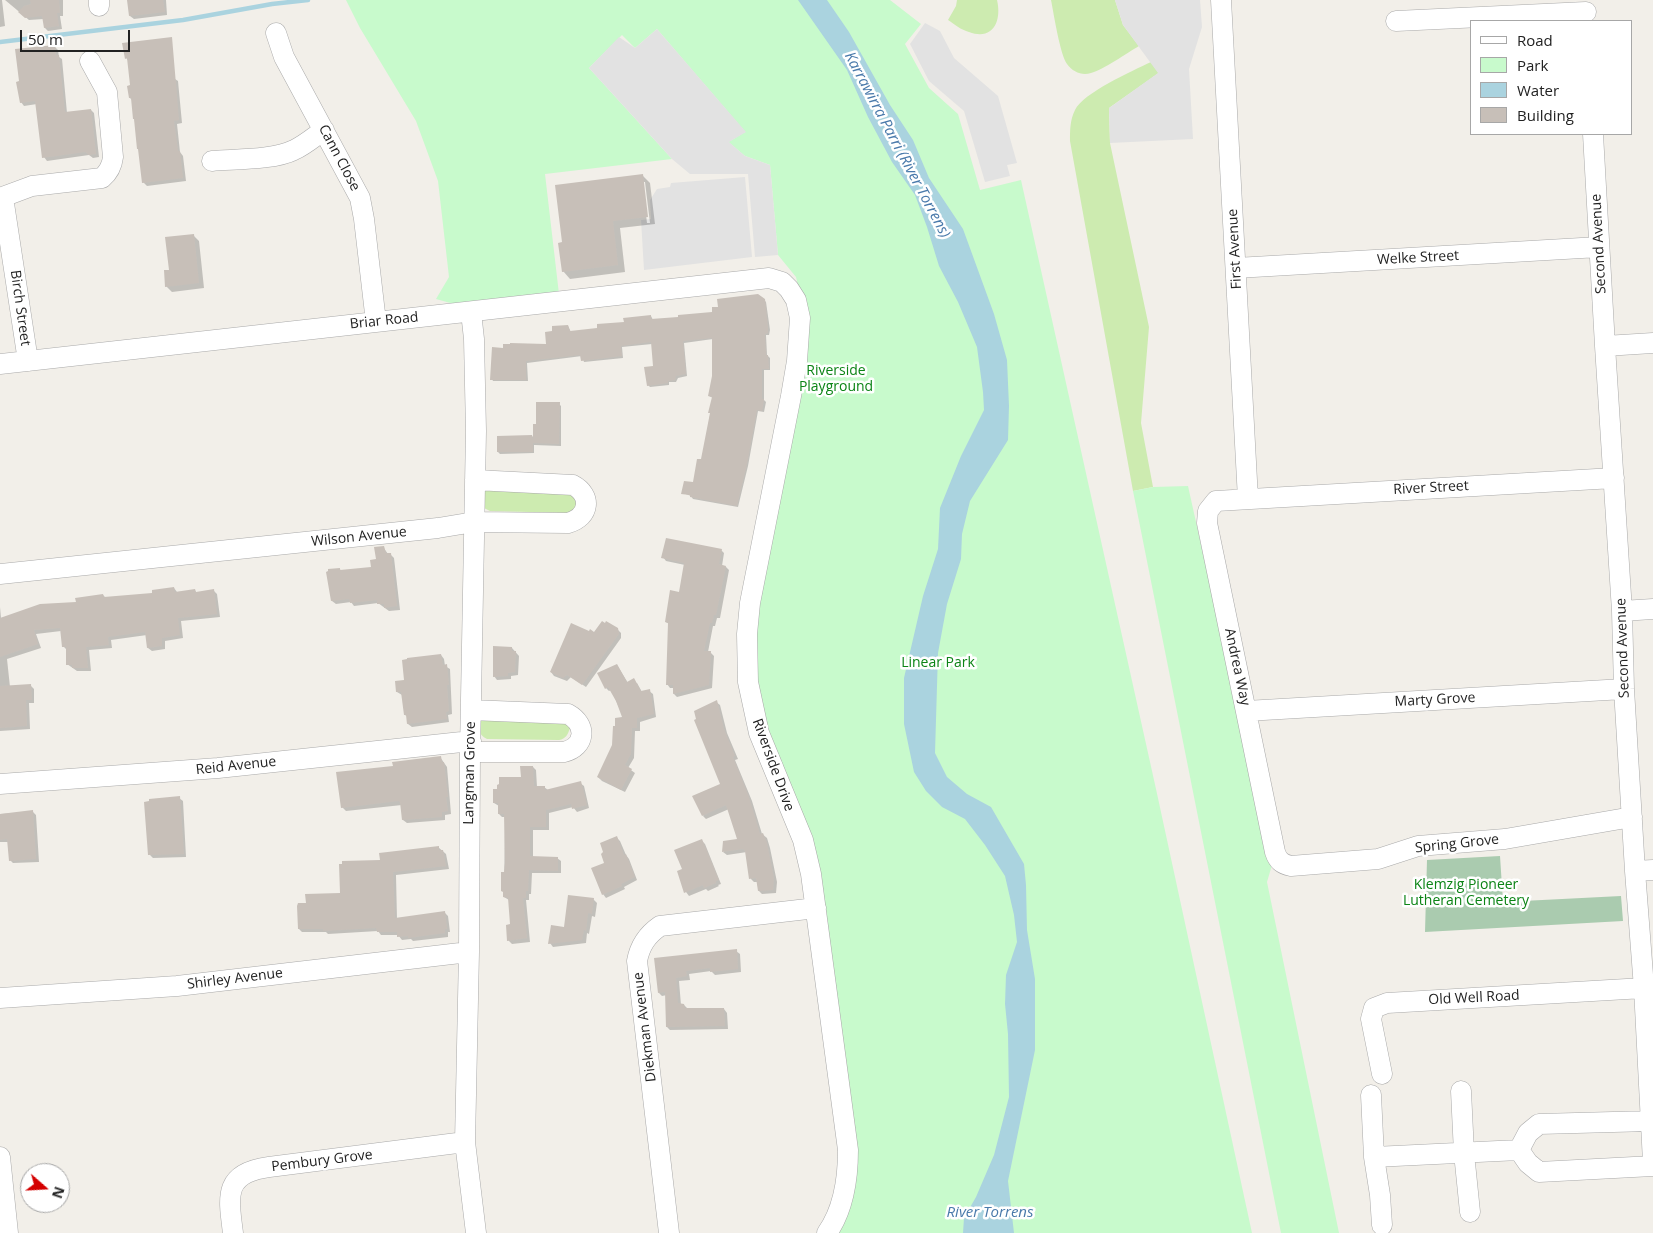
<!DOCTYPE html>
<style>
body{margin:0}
#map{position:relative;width:1653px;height:1233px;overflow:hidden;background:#f2efe9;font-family:"Open Sans",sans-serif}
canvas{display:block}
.legend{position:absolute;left:1470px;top:20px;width:162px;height:115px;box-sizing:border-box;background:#fff;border:1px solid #a7a7a7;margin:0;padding:6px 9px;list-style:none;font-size:15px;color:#222}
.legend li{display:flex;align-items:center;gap:10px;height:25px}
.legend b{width:25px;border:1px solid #a7a7a7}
.north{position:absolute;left:20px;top:1163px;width:50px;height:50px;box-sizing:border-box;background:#fff;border:1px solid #a7a7a7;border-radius:50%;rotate:109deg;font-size:14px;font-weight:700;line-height:20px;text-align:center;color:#222}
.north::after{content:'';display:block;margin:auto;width:18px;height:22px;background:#d40000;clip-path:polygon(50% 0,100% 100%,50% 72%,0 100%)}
.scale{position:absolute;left:20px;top:30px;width:110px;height:22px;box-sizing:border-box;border:2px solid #222;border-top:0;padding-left:6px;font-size:15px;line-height:18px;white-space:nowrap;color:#222;-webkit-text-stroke:4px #fff;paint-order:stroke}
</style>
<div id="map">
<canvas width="1653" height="1233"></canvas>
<ul class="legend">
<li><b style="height:6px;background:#fff"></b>Road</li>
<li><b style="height:14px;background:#c8facc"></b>Park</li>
<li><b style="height:14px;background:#aad3df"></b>Water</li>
<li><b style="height:14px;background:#c7bfb8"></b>Building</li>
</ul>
<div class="north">N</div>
<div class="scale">50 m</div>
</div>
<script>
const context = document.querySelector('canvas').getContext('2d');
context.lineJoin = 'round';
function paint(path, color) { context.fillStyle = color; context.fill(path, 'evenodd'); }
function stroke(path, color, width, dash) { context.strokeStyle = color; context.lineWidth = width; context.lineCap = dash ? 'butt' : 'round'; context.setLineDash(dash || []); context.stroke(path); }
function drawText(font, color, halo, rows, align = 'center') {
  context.font = font + ' "Open Sans",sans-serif'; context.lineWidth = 5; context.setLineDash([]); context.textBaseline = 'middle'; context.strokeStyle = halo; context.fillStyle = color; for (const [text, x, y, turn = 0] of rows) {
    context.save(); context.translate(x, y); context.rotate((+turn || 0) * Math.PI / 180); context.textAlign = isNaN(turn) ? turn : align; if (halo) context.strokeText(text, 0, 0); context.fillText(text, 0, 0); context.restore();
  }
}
paint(new Path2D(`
 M957,0H997C1002,21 993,41 969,32C961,30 954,24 948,20L956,6Z
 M1051,0H1115L1123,25L1139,46C1127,53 1103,70 1091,73C1082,76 1073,72 1067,64C1060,54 1054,15 1051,0Z
 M1151,62L1159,73L1109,108L1110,143L1149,327L1141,423L1153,487L1133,491L1070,141C1070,130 1070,120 1075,110C1083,93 1132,71 1151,62Z
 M571,489L579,500L573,512L568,513L490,511L484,508L482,502L485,490Z
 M562,716L570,728C568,734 566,739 559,740L487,739C478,735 477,727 482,719Z`), '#cdebb0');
paint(new Path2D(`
 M1500,856L1503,902L1621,896L1623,921L1425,932L1427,860Z`), '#aacbaf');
paint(new Path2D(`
 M346,0H890L921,24L905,44L929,88L958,114L980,190L1021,180L1156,789L1252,1233H831L847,1194L818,889L758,715L750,649L804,310L796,277L778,255L770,165L745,156L728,142L745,132L657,29L635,48L622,35L589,68L672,159L545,174L559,294L461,306L436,299L449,277L438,181L416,121L360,28Z
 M1188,486L1272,865L1267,882L1339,1233H1281L1133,491L1153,487Z`), '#c8facc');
paint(new Path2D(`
 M1115,0H1200L1202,27L1189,69L1193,139L1110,143L1109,108L1158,73L1123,25Z
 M925,23L940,31L954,58L998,96L1017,163L1007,165L1010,176L985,182L964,111L929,81L910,44Z
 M657,29L746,132L729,142L745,156L770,165L778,255L755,257L748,174H690L672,159L589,68L619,37L635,48Z
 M745,177L752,257L644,270L641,220L651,219L650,200L657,189L670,187L671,183Z`), '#e2e2e2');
paint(new Path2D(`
 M798,0H827L849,32L890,105L913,140L929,178L963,229L994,314L1007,360L1009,406L1008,440L970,501L962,534L961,559L947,604L938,653L935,753L947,777L967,794L991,807L1024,864L1026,885L1027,930L1035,979V1050L1008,1181L1014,1233H963L964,1218L976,1197L994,1155L1009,1097L1008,1034L1005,1004L1006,975L1017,942L1014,915L1005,876L985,845L965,819L942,807L926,791L914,772L904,724V678L923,596L938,549L940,508L961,456L984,410L983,392L977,347L958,302L939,266L927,227L915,195L892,162L868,117L847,70Z`), '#aad3df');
paint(new Path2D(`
 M0,0H2L5,26L0,27Z
 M5,0H63V16H60L62,29L48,31L45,28L44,19L29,20Z
 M128,0H166L167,15L134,19L130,16Z
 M124,45L178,81L182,123L177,124L180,152L183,156L186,181L147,186L143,182L132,100L130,98L131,86L128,60L126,58Z
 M55,47L58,50L59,57L62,59L67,113L91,110L94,113L99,157L93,158L89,155L47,161L44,157L37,104L24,106L21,102Z
 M642,175L650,183L655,224L620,228L625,272L570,279L563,271V243ZM642,182H645L650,223H647Z
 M193,235L199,241L204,288L172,292L166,286L170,271Z
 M764,300L766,302L770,330L769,335H766L767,355L770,358V370H764V400L766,402L764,412L758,411L748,466L738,507L693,499L691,496L683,493L694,484L702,461L713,398L709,396L714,376L713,339L684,343L687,376L678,378L676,382H669V385L650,387L648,385L655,367L652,344L622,347L623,358L584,362L582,356L527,363L528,381H493L492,379L548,345L553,332L568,326L571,332L599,329L651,316L653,320L680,318L714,313Z
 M559,404L561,406V446L534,445V453L500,454L498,452L532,436L534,438Z
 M383,547L388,554H390L394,558L400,610L389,611L378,603L354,606L351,602L336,604L332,601L328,573L340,569L341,571L372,568L378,560Z
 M721,550L724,553L722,566L726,567L729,570L720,618H717L715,626H713L708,652L711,653L714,656L712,688L677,697L674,694V688H670L667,684L669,624L666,622L680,593L685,565L666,561L663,557Z
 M174,588L177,592L195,591L197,593L214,591L217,594L220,617L181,621L183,638L165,641V649L152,651L148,648L147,635L111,640L112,648L89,650L91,671H77L67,664V650L64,647L61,631L36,634L41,648L7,659L10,687L30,685L34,689V703H29L30,729L0,731V607L1,618L77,603L103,595L106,598L154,594Z
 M617,629L621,633V638L586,687L571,677L567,681L554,676L551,672L590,633Z
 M512,648L519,656L518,675L511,676V679L497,680L494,676Z
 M441,655L444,659L445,666L450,669L452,714L448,715L449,722L412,727L408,724V717L405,715L402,695L397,692L406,681Z
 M617,665L628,683H637L642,692L649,691L653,694L656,717L640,722V731H635L634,758L628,768L635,773L625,792L602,781L598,777L613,746L624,718L611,690L609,691L606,688Z
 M716,702L720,705L727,733L738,759L735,760L752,801L762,834L767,838L770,848L777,882L776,893L762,894L759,891L757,882H754L751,879L747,852L727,855L723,852L739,840L729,809L706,819L703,816L721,785Z
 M440,757L447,767L451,814L445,815V820L407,823L403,820L402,805L346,811L342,807L394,767Z
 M533,767L536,770L537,787H544L548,790L580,783L584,786L589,808L577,812L573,807L549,813V830H533V858H557L561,861V873H532L531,894H529V900H526L530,942L512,944L508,940L511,925L509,900L504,897L505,817H502L499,814V806L494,803Z
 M179,798L183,801L186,857L153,858L150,855Z
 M33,812L36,815L39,862L13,863L10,860L9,842H0V814Z
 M617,838L620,841L626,855L629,859L637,880L624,887L625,889L606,898L603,894L606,863Z
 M701,840L705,844L721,884L718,885L719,886L708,891L706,889L689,896L686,892L683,870Z
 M438,847L446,854L449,869L396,875L397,919L445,913L448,916L450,932H448V937L413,941L411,939L402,940L398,935H381L378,931L328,934L326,932H302L299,929L381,862Z
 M593,899L597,903L595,917L592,916L589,934L587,933L586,943L553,947L550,943Z
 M736,951L740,954L741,972L715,975L711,971L689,974L690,980L679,981L681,1005H684L688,1009H724L727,1013L728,1029L670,1030L667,1027V995L662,996L659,993L656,959Z`), '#0003');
stroke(new Path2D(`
 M0,42L183,20L272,4L308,0`), '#aad3df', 4.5);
paint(new Path2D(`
 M30,0H59L60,13H57L59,26L44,28L42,16L25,18L18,12L24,6L31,4Z
 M127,0H163L165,12L129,16Z
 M172,37L179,120L174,121L178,151H180L183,178L142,183L138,149H137L134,119H133L131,98H129L127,86L130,85L127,58L125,59L122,43Z
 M55,45L56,55H59L65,112L91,109L96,154L89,155L85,152L42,158L35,101L20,103L16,82L19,81L15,49Z
 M643,174L648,217L613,221L618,265L562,272L558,243L562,242L555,185Z
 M194,234L199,283L165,287L164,270H169L165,237Z
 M758,294L765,299L768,328V333L765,334L766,355H768L769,369H762V399H764L762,411L757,410L747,464L737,506L690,497V495L681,494L684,481L693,482L697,459H701L710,413H708L712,397L708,396L712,376V338L683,341L686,374L676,376L675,380L668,381V383L647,386L644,367L653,366L651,342L621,346L622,356L581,361L580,355L526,361V380H490L492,347L503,348V344H510V343L546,344L545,332L552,331V326L568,325L570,331L597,328V324L624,322L623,318L651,315V319L678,317V315L712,312V307H718L717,299Z
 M536,402H560L559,444L533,443V452H497V436L532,435L533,440V424H536Z
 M666,538L722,549L719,564L726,566L716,615H714L712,623H710L704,651H711L709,685L673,694V685H666L668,623L665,622L670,590L679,592L684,563L661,558Z
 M384,546L386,553H391L397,606L384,608V604H377V600L350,603L349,599L331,601L326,572L328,571V569L340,568V570L371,567L370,560L376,559L374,547Z
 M174,587L175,592L195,589L196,592L214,589L217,614L178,618L180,635L162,638V646L147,648L145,632L108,637L109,645L86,647L88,668H72V665H66V647H62L60,628L34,630L38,644L0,657V618L40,604L76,602L75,598L103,594L104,597L152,593V590Z
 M602,621L605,623L606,621L618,628L619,634L582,685L567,675L563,678L550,672L571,623L589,631L590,629L594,632Z
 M493,646L512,647V651H516L515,672L508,673V676L493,677Z
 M441,654L443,665L447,664L449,685H447L449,711L446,712L447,719L407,724L406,715H404L401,692H396L395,681L404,680L402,660L407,659V658Z
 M617,664L627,682L634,678L641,691L650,689L654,714L637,718V728H632L631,754L625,765L632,769L621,790L597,777L612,745L613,726H615V718L622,717L616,701L608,687L605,689L597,673Z
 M31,684L32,700H26L27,726L0,728V686Z
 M717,700L724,729L735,756L733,757L749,797L760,834L763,833L767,843L774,878L773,890L758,891L756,878L749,879L745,851L743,849L722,852L723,841L737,839L726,805L702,816L692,796L720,784L694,720L696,719L694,711Z
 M441,756L442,762H444L448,797H446L448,811L442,812V817L402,820L400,802L398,801L341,808L336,772L393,766L392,762Z
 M520,766H533L534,786H545V790L581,781L587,805L572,809L571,804L546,810V827H530V856L558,857V871L529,870L528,891H526V898H523L527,938L507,941L506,925L510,924L508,898L503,897V892L501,891V872H504L505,863L504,814H498V803H493V789H497V785L499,784V777H521Z
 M180,796L184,854L148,855L144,802L149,801V799Z
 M33,810L36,859L9,861L7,839L0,840V814Z
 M617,836L624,855L626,854L635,877L621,884L622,886L602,895L591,868L604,863L601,854L603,852L600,843Z
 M702,839L719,880L716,881V883L704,888L703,885L684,893L677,871L682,869L674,850Z
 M439,846V850H443L446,866L393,872L395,918L445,911L447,929H445V933L408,938V936L397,937V932H377L376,928L323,931V929H298L297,906L298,903H306L305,894L340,893L339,864H342V861L380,860L379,853Z
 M568,895L594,898L592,914L588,913L586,931L584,930L582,940L548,944L551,925L564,927Z
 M737,949L738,969L710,972V968L686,971L687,976L676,978L678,1003L684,1004L685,1008H724L725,1026L666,1027L665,992L658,993L654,958Z`), '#c7bfb8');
const minor = new Path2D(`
 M1221,0L1248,499
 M99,6V0
 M1396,21L1586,12
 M276,33L284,57L360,198L364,219L376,322
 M1593,134L1605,346L1622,611L1624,689L1635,871L1644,988L1653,1162
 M212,161C235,159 274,160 294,150C305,145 314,137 324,130
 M3,197L28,361
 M0,198L32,186L102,178C109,172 112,166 113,157L107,92L90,61
 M1236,268L1599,247
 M471,312L474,339L476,431L470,752L469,952L465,1142L476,1233
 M1605,346L1653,343
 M0,364L769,278L782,282L789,289L796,300L800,318L797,361L791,396L750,603L747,634L748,682L759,733L803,840L811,874L848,1150C848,1179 844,1209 827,1233
 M1614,478L1216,501L1208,511L1207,523L1275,852C1278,861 1282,864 1291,866L1378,859L1418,846L1505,839L1632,817
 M0,574L438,528L474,522L568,523C590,517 592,495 573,485L475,480
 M1622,611L1653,609
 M1246,711L1624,689
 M470,752H564C585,747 588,725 568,714L471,710
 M0,784L218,768L471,741
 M1635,871L1653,870
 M0,998L177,986L469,952
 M1382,1074L1371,1019L1374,1008L1387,1003L1644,988
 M1461,1091L1464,1153L1470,1212
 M1371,1095L1374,1157L1380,1195L1382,1225
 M1519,1150L1528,1163L1539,1172L1653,1166
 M0,1157L8,1233
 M1374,1157L1519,1150L1528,1133L1539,1124L1650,1121
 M233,1233C228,1195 224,1173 269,1167L465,1142
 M669,1233L637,961C640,945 647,935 660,926L816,908`);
stroke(minor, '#a9a9a9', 21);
stroke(minor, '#fff', 20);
drawText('14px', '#222', '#fff', [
 ["Cann Close",339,158,62],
 ["Second Avenue",1599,244,-93],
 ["First Avenue",1235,249,-93],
 ["Welke Street",1418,258,-3],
 ["Birch Street",20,308,82],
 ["Briar Road",384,321,-6],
 ["River Street",1431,488,-3],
 ["Wilson Avenue",359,537,-6],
 ["Second Avenue",1623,648,-92],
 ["Andrea Way",1237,667,78],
 ["Marty Grove",1435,700,-3],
 ["Riverside Drive",773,765,70],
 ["Reid Avenue",236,766,-6],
 ["Langman Grove",470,773,-89],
 ["Spring Grove",1457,844,-6],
 ["Shirley Avenue",235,979,-7],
 ["Old Well Road",1474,998,-3],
 ["Diekman Avenue",645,1027,-97],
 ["Pembury Grove",322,1161,-7]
]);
drawText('14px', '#0c8416', '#fff', [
 ["Riverside",836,371],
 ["Playground",836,387],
 ["Linear Park",938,663],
 ["Klemzig Pioneer",1466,885],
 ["Lutheran Cemetery",1466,901]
]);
drawText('italic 15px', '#4a7aab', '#fff', [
 ["Karrawirra Parri (River Torrens)",897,145,62],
 ["River Torrens",990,1213]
]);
</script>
